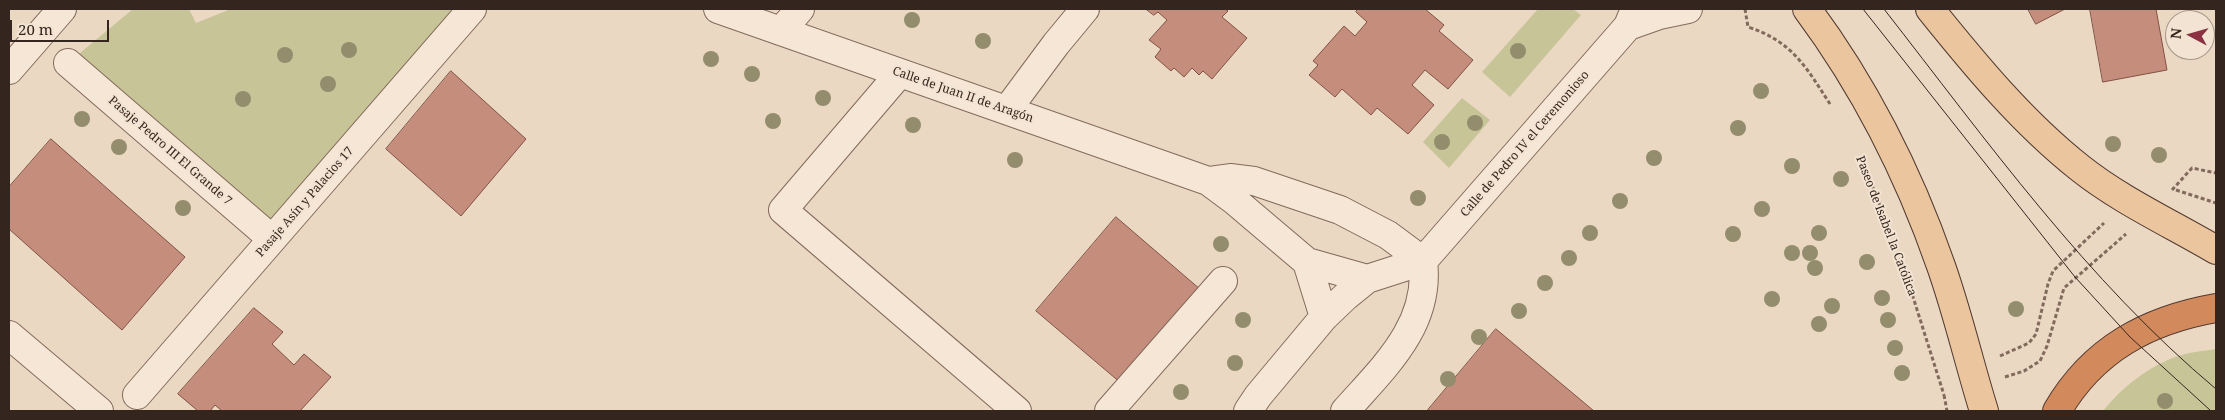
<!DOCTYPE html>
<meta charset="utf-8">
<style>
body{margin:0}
#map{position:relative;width:2225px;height:420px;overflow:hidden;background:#ead8c3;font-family:"Noto Serif",serif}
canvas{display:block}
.frame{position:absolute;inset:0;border:10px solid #34251e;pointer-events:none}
.north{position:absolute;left:2165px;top:10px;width:50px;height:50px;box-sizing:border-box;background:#f2e3d2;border:1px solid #a6978a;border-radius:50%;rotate:276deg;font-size:14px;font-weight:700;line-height:20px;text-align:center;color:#34251e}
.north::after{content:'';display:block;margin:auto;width:18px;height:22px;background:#8c3141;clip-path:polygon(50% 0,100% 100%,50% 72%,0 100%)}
.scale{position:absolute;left:10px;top:20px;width:99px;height:22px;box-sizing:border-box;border:2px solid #34251e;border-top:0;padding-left:6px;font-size:15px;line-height:18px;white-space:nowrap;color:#34251e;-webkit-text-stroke:4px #f2e3d2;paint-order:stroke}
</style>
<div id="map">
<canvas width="2225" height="420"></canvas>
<div class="frame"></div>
<div class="north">N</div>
<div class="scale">20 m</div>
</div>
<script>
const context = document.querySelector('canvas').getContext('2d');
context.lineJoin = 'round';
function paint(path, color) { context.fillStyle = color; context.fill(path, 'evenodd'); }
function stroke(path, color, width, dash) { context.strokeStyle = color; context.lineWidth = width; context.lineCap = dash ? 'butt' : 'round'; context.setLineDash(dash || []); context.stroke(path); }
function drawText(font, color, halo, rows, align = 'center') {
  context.font = font + ' "Noto Serif",serif'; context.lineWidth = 4; context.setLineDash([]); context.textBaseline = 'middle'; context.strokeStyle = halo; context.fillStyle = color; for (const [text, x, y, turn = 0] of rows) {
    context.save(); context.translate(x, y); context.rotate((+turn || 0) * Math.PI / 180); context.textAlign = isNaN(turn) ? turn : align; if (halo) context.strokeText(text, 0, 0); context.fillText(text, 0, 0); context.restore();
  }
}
paint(new Path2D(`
 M133,9H189L196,23L231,9H471L271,227L68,63Z
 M1538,9H1573L1581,15L1510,97L1482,72Z
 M1462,98L1490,120L1449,168L1423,142Z
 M2216,349V411H2103C2121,388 2149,366 2178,356C2190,352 2204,351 2216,349Z`), '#c7c498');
const building = new Path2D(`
 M1146,9H1225L1228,11L1222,17L1247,38L1212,79L1203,71L1199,75L1192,68L1184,77L1174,68L1171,71L1155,57L1161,49L1149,40L1167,20L1158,12L1154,15Z
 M1358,9H1425L1444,25L1439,31L1473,60L1448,89L1425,70L1412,85L1434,105L1408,134L1377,108L1371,115L1342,89L1335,97L1309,75L1318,65L1313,61L1344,26L1355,36L1367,22L1356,12Z
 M2028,9H2065L2036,24Z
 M2090,9H2156L2167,70L2103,82Z
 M451,71L526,139L461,216L386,149Z
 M51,139L185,257L122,330L9,229V187Z
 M1116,217L1201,290L1122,384L1036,311Z
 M254,308L283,332L272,344L294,365L304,354L331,377L300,411H222L215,405L210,411H198L178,394Z
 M1496,329L1594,411H1427Z`);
paint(building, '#c58e7c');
stroke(building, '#805144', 1);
const minor = new Path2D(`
 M718,9L1208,181L1235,201L1307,262L1367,279
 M1628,26L1659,15L1688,9
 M781,31L800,9
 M68,63L272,239
 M9,70L62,9
 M900,73L783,210L1017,411
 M1007,110L1056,44L1085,9
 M1208,181L1230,178L1254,181L1340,210L1388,235L1423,261
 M1307,262L1324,317
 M9,335L99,411
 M137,395L472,9
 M1109,411L1223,281
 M1248,411L1258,396L1324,317L1346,296L1367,279L1423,261L1628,26L1635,9
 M1345,411C1384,367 1431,325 1423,261`);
const major = new Path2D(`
 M1807,9C1865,87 1909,174 1941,266C1958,314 1969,363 1984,411
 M1930,9C1975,65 2023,123 2080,168C2120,200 2172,224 2216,250`);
const highway = new Path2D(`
 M2057,411C2093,349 2148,320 2216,308`);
stroke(minor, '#836a5c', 30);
stroke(major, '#513930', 30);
stroke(highway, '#513930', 30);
stroke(new Path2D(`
 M1745,9L1748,27C1792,41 1806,67 1830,104
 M1872,185L1901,259L1944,395
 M2172,190L2192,168L2216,173
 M2176,190L2216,203
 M2000,356L2029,343L2036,334L2048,284L2053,271L2104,223
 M2005,377L2024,371L2040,361L2047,346L2064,288L2126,234
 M1944,395L1947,411`), '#836a5c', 3, [4, 2.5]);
stroke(minor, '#f6e6d6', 28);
stroke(major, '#eac59e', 28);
stroke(highway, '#d2895b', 28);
stroke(new Path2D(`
 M1863,9L2075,277L2130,337L2211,411
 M1884,9C1987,141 2087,281 2216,389`), '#34251e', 1);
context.fillStyle = '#938c6d';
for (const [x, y] of [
 [912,20],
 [983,41],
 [349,50],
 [1518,51],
 [285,55],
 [711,59],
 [752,74],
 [328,84],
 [1761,91],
 [823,98],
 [243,99],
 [82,119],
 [773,121],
 [1475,123],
 [913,125],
 [1738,128],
 [1442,142],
 [2113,144],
 [119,147],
 [2159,155],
 [1654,158],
 [1015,160],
 [1792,166],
 [1841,179],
 [1418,198],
 [1620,201],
 [183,208],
 [1762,209],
 [1590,233],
 [1819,233],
 [1733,234],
 [1221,244],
 [1792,253],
 [1810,253],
 [1569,258],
 [1867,262],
 [1815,268],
 [1545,283],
 [1882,298],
 [1772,299],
 [1832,306],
 [2016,309],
 [1519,311],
 [1243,320],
 [1888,320],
 [1819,324],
 [1479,337],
 [1895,348],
 [1235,363],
 [1902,373],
 [1448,379],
 [1181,392],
 [2165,401]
]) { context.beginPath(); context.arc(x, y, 8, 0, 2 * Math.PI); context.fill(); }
drawText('12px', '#34251e', '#f2e3d2', [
 ["Calle de Juan II de Aragón",963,95,19],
 ["Calle de Pedro IV el Ceremonioso",1525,144,-49],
 ["Pasaje Pedro III El Grande 7",170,151,41],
 ["Pasaje Asín y Palacios 17",305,202,-49],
 ["Paseo de Isabel la Católica",1886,226,69]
]);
</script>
